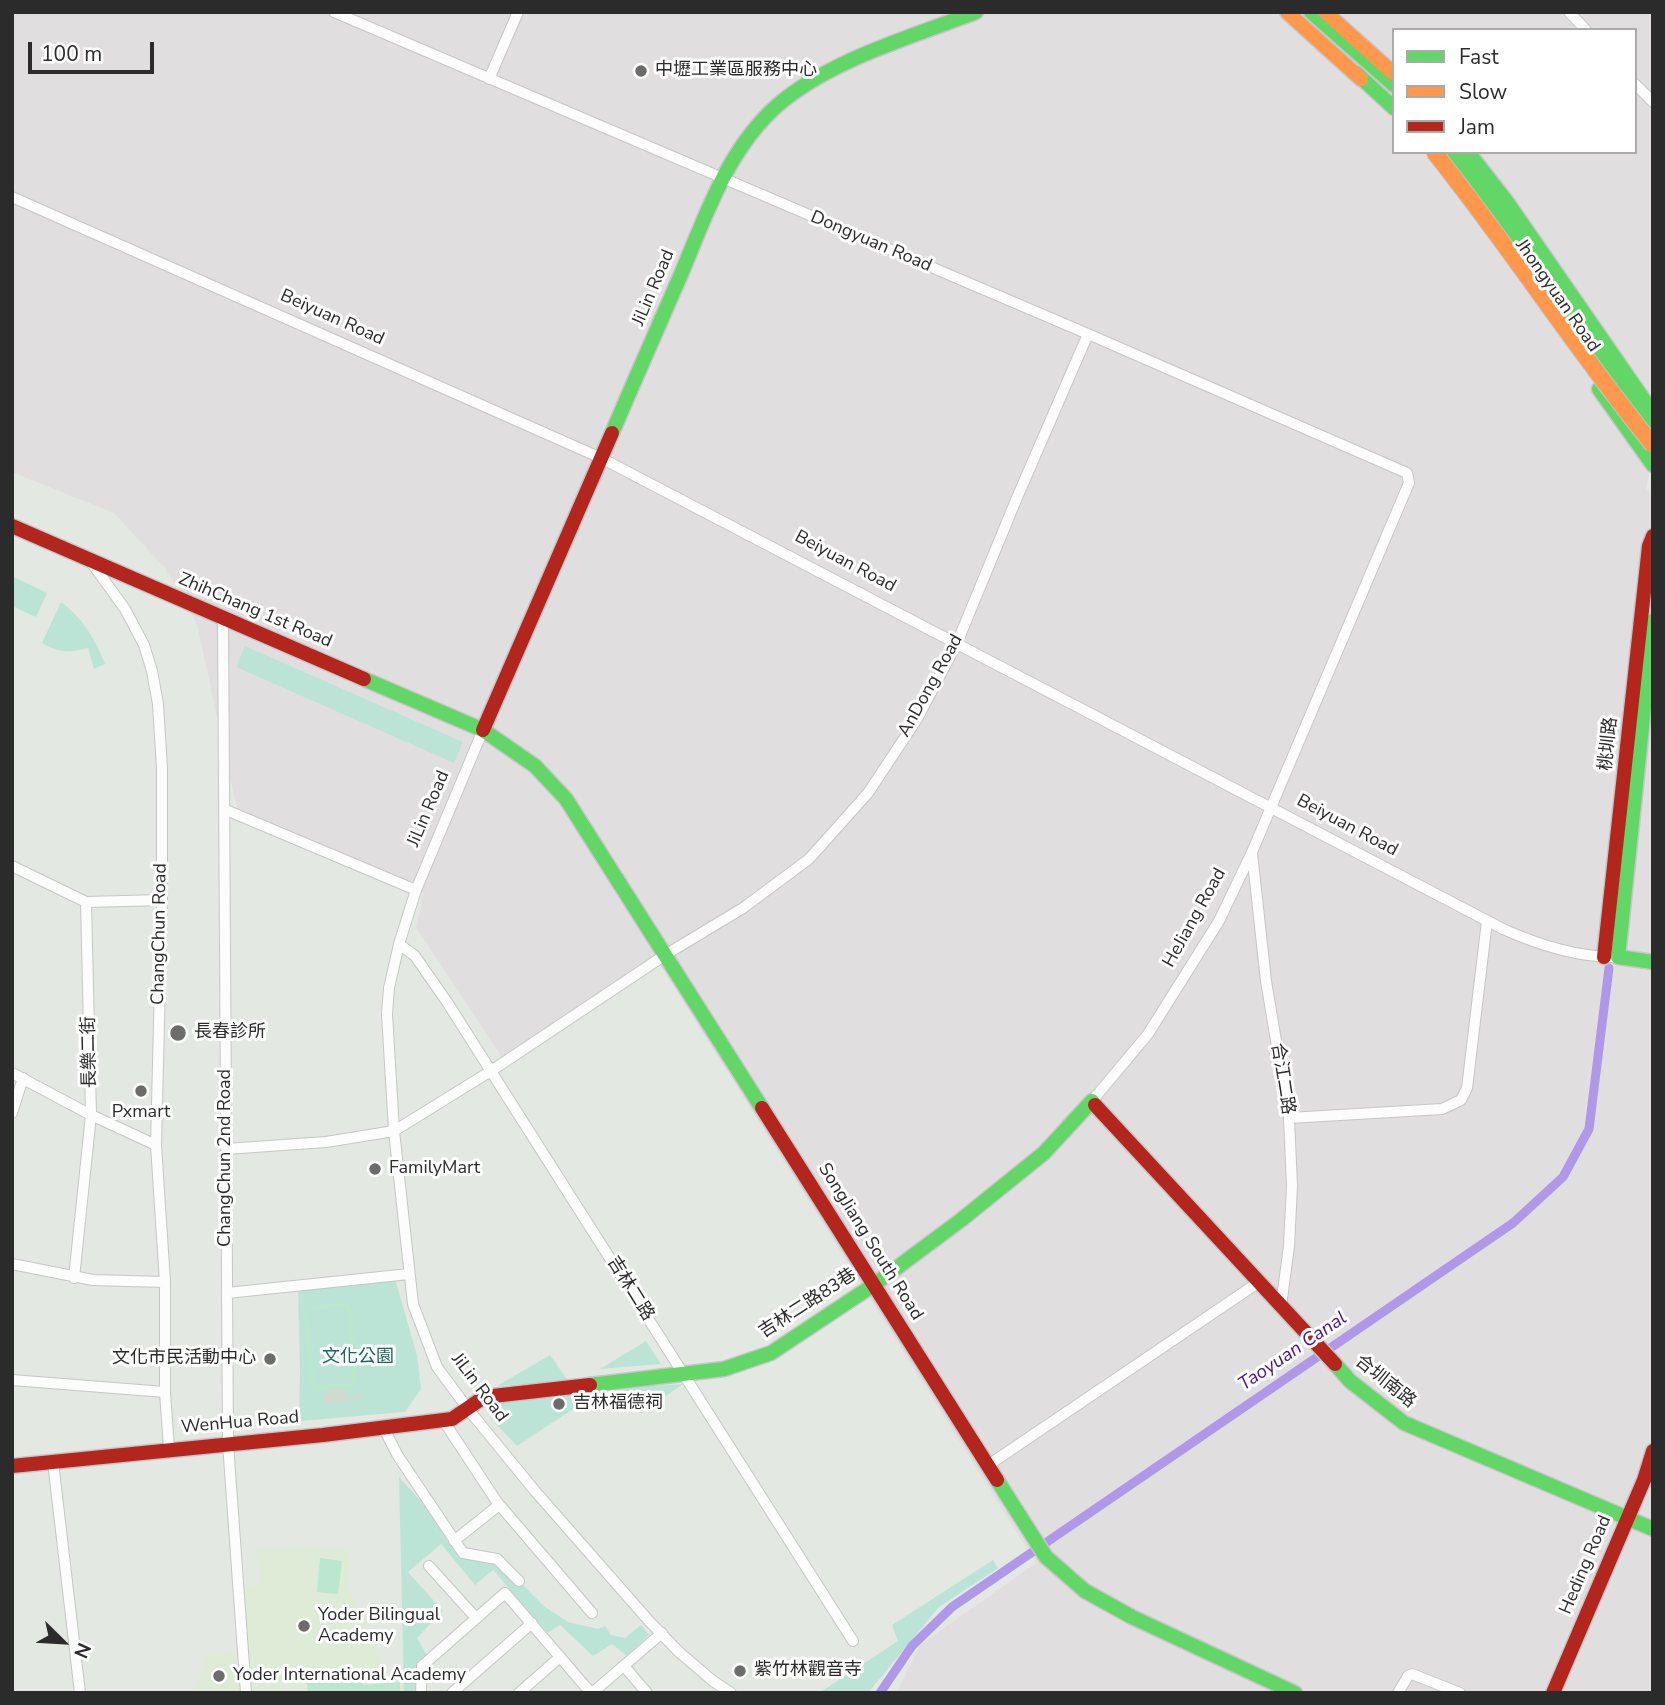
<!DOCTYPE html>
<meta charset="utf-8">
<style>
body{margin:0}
#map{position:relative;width:1665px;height:1705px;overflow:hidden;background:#e4e8e2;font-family:"Nunito Sans",sans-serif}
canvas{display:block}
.frame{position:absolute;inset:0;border:14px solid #2b2b2b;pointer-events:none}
.legend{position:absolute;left:1392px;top:28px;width:245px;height:126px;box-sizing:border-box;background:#fff;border:2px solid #aaa;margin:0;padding:9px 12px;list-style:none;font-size:21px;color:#2b2b2b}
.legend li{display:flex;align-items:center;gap:14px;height:35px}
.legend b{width:35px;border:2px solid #aaa}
.north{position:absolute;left:28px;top:1607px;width:70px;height:70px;-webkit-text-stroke:5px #fff;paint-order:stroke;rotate:114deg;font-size:19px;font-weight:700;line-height:28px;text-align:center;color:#2b2b2b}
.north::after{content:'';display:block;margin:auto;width:24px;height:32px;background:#2b2b2b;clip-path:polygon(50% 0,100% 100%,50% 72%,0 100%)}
.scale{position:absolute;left:28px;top:42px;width:126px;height:32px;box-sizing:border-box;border:4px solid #2b2b2b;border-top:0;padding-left:9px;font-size:21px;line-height:24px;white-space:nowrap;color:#2b2b2b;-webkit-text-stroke:5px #fff;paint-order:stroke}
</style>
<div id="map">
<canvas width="1665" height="1705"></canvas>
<div class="frame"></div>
<ul class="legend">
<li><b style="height:9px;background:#63d668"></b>Fast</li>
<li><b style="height:9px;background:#ff974d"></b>Slow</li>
<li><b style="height:9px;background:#b3261e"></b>Jam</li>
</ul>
<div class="north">N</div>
<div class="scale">100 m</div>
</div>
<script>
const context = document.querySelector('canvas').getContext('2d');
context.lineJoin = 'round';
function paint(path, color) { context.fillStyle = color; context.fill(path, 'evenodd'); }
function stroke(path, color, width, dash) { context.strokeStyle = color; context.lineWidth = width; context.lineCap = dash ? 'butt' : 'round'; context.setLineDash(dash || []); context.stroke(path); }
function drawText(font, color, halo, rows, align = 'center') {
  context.font = font + ' "Nunito Sans","Noto Sans TC",sans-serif'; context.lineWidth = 6; context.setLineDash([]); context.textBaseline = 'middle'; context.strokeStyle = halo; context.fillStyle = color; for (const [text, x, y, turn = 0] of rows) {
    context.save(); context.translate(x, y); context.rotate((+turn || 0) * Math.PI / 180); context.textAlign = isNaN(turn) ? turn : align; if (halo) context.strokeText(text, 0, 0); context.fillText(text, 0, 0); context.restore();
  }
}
paint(new Path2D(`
 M12,12H1653V453L1646,488L1653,496V1693H896L920,1645L1036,1563L660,965L505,1062L416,927L424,893L238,813L197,624L165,568L114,513L12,472ZM1394,30H1635V152H1394Z`), '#e1dedf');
paint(new Path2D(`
 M295,1546L348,1550L350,1590L382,1667L404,1674V1693H293L286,1683L282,1693H247L241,1587L261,1585L256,1550Z
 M237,1653L239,1693H192L208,1656Z`), '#ddebd7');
paint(new Path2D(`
 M12,576L47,593L36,617L12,606Z
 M61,602C83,618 95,639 105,664L94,669L88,648C69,653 59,653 42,643Z
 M245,646L463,742L454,763L236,667Z
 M395,1279L417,1355L421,1389L405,1412L299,1421L300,1371L298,1290Z
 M646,1341L661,1364L600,1369Z
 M550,1355L568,1381L497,1386Z
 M683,1384L641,1413L622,1388Z
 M605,1388L517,1446L491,1419L503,1402Z
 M399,1477L449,1533L466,1558L499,1561L545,1607L568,1622L598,1629L605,1626L611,1635L625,1638L641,1625L649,1635L627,1656L612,1644L593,1656L560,1625L548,1633L493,1570L475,1585L441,1544L408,1572L443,1611L417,1638L427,1655L415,1670V1693H404Z
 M993,1560L998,1568L939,1607L868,1693H819L898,1641L892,1625Z`), '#bce4d6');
paint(new Path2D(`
 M344,1303L349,1304L352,1309L357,1381L353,1387L316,1391L310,1385L303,1310L308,1306ZM344,1307L347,1310L353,1381L352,1383L316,1385L308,1311Z
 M320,1558L342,1561L338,1594L317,1592Z
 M363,1680V1685L400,1682V1693H308L307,1683Z`), '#bae7ce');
paint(new Path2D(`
 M331,1390H343L349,1399L361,1393V1399L324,1404L325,1395Z`), '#d3d9d1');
stroke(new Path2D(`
 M880,1693L912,1646L952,1607L1513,1223L1563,1177L1589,1129L1609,968`), '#af98e8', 9);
const street = new Path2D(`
 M334,12L1088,334L1407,473L1409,483L1252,852L1219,921L1148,1034L1092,1101
 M1569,12L1586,30
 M489,79L518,12
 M1635,84L1653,102
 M12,197L601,458L1503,929C1539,945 1578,958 1618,957
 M91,562L125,609L144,645L152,671L158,704L162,769V900L156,1145L165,1282V1392L169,1449
 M223,619L228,1444L246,1693
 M483,730L416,890L399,944L389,988L387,1014L394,1131L413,1304L437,1367L468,1409L535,1491L649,1621L679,1652L713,1681L731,1693
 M226,810L416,890
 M1252,853L1266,981L1289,1118L1292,1186L1289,1246L1281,1306
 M12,866L86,902
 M399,944L415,956L447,1002L853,1641
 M12,1073L91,1115L156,1145
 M12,1113L23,1078
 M1289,1118L1442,1109L1461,1100L1467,1088L1487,921
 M226,1149L326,1142L394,1131L491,1071L665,955L743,908L809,859L868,793L917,719L957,643L1016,500L1088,334
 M12,1264L93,1280L165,1282
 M74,1278L91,1115L86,902L162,900
 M227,1293L409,1274
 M12,1380L165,1392
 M443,1420L497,1502L592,1613
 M383,1427L398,1456L463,1553L497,1559L519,1581
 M53,1462L80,1693
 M987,1466L1259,1282
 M454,1541L499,1505
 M429,1566L476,1618
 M624,1666L647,1693
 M421,1693L422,1666L505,1593L591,1693
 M452,1693L532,1623
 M519,1693L560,1657
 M592,1693L662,1633
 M1398,1693L1408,1676L1412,1674L1460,1693`);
const fast = new Path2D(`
 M1311,12L1394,85
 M1356,73L1394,108
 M1454,152L1634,404L1653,426
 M1468,152L1507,202L1653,413
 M1599,389L1653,465
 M612,433C635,379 659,325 682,272C707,212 729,147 779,104C832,59 912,37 976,12
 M1653,621L1618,957L1653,962
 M364,679L483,730L535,766L566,799L762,1108
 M1335,1364L1350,1381L1404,1423L1653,1529
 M590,1385L724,1369L771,1353L875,1284L961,1220L1044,1153L1092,1101L1095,1105
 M997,1480L1046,1557L1085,1591L1132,1617L1295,1693`);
const slow = new Path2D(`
 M1287,12L1361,79
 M1325,12L1394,74`);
const jam = new Path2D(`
 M12,526L364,679
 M483,730L612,433
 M1604,957L1649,546L1653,536
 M1095,1105L1335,1364
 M762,1108L997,1480
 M12,1466L323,1435L452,1419L484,1397L590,1385
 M1553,1693L1644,1480L1653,1451`);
stroke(street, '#c7c6c7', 12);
stroke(fast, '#c7c6c7', 17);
stroke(slow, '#c7c6c7', 17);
stroke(jam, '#c7c6c7', 17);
stroke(street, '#fbfcfb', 10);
stroke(fast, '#63d668', 14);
stroke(slow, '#ff974d', 14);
stroke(jam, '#b3261e', 14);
const slowBridge = new Path2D(`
 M1434,152C1510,247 1576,350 1653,445`);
stroke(slowBridge, '#c3c5c2', 18, []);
stroke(slowBridge, '#ff974d', 16);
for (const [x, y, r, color] of [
 [641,71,7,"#6c6d6b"],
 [178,1033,9,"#6c6d6b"],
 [141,1091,7,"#6c6d6b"],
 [375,1169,7,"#6c6d6b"],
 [270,1359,7,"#6c6d6b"],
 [559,1404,7,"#6c6d6b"],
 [304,1626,7,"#6c6d6b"],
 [740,1671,7,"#6c6d6b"],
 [219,1676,7,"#6c6d6b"]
]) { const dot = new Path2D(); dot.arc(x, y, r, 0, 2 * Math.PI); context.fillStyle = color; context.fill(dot); stroke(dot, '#fff', 2.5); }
drawText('18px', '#2b2b2b', '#fff', [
 ["中壢工業區服務中心",655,71],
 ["長春診所",194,1033],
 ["Pxmart",141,1113,"center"],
 ["FamilyMart",389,1169],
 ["文化市民活動中心",256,1359,"right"],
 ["吉林福德祠",573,1404],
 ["Yoder Bilingual",318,1616],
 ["Academy",318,1637],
 ["紫竹林觀音寺",754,1671],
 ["Yoder International Academy",233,1676]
], 'left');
drawText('18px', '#2b2b2b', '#fff', [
 ["Dongyuan Road",871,242,23],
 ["JiLin Road",654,288,-67],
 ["Jhongyuan Road",1557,296,55],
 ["Beiyuan Road",332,318,24],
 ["Beiyuan Road",845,562,28],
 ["ZhihChang 1st Road",255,611,23],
 ["AnDong Road",931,686,-61],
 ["桃圳路",1609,744,-84],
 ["JiLin Road",429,809,-67],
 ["Beiyuan Road",1347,826,28],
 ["HeJiang Road",1195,918,-61],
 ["ChangChun Road",160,934,-89],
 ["長樂二街",90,1052,-91],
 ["合江二路",1282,1079,81],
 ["ChangChun 2nd Road",226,1158,-90],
 ["SongJiang South Road",870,1242,58],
 ["吉林二路",630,1289,58],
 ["吉林二路83巷",808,1304,-33],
 ["合圳南路",1385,1382,39],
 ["JiLin Road",479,1388,53],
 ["WenHua Road",240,1423,-5],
 ["Heding Road",1586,1565,-67]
]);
drawText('18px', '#1d6559', '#fff', [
 ["文化公園",358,1358]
]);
drawText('italic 19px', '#451397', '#fff', [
 ["Taoyuan Canal",1293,1352,-34]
]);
</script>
